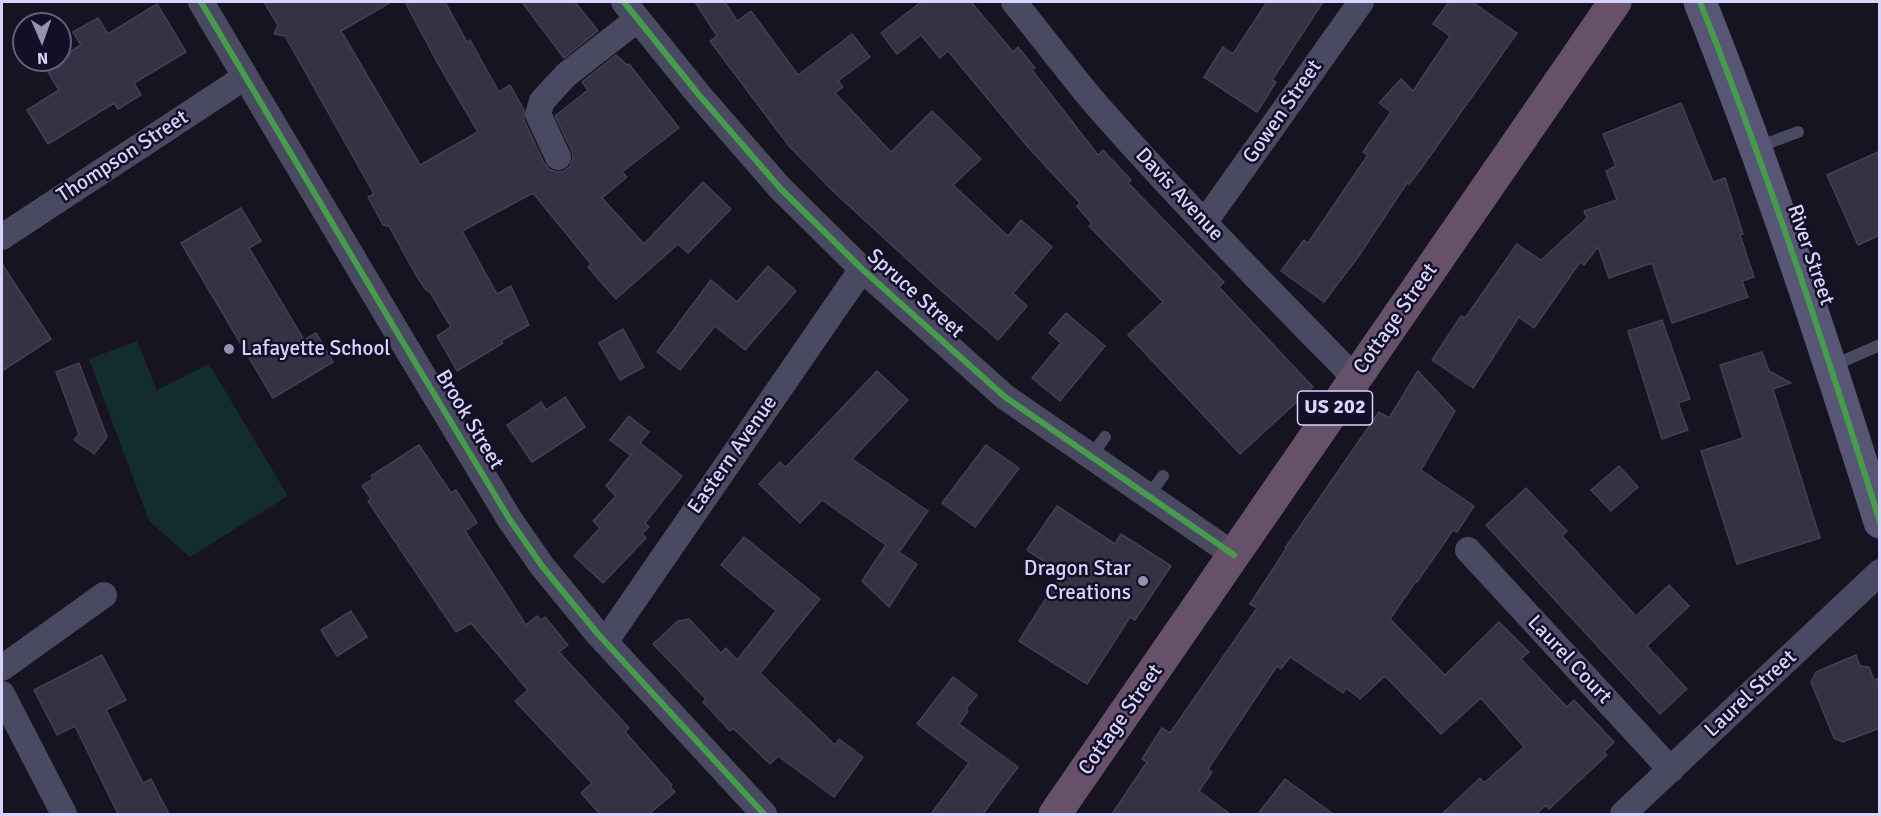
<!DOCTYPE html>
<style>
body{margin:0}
#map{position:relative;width:1881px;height:816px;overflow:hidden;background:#161421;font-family:Signika,sans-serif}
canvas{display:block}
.frame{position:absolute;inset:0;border:3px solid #d9d4ff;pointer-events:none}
.north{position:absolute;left:12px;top:12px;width:60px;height:60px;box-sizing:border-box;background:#130f26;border:2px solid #625e7d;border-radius:50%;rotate:178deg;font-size:16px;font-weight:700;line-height:24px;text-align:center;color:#d9d4ff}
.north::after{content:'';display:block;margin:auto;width:21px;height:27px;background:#9591b1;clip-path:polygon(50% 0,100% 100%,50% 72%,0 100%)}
</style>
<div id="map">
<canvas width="1881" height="816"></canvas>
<div class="frame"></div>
<div class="north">N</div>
</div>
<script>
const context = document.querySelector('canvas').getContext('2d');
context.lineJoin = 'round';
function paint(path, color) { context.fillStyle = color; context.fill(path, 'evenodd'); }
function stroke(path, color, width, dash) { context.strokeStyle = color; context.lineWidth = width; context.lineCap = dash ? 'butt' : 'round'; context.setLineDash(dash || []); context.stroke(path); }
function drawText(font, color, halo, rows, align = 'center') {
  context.font = font + ' Signika,sans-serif'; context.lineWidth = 5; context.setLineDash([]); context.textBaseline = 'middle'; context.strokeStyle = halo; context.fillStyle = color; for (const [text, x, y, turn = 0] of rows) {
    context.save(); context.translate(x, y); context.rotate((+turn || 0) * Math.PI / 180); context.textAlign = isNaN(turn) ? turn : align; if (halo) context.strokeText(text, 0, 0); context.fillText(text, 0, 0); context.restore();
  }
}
paint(new Path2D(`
 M137,341L157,390L209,364L288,496L190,557L149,521L89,359Z`), '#132c2d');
const building = new Path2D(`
 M264,2H391L341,31L420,165L478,132L436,60L405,2H445L467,42L470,40L499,92L510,85L524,110V120L544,163L549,169L556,172L564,171L570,166L573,158L572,151L555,116L588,90L582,82L616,55L627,65L629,64L679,128L622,172L627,177L602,198L644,244L703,182L731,209L688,253L678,244L616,299L588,267L591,264L533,193L462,231L497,294L511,286L529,325L501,341L503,343L457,371L437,336L451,327L430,292L426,290L417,277L389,226L383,225L368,197L374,194L285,36L274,34L278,25Z
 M522,2H575L598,31L564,58Z
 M695,2H725L737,21L751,11L798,75L852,34L870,57L838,81L843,87L835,93L891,152L932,111L981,159L953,185L1008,236L1021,220L1052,247L1013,293L1027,306L998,340L944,293L835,193L789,146L710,41L717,36Z
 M921,2H971L1013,52L1018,47L1035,68L1032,70L1098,155L1103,150L1131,180L1128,183L1224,282L1219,287L1313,387L1240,454L1128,335L1163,302L1089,226L1092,224L1077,206L1080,203L1027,146L948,51L940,58L921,35L897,54L881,33Z
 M1267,2H1323L1272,80L1276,82L1257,112L1204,77L1223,47L1233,54Z
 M1449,2H1472L1517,33L1420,170L1409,184L1407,183L1358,257L1324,302L1281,271L1304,240L1308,243L1368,155L1363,152L1391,112L1379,103L1401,79L1413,91L1450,36L1433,24Z
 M157,4L186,52L134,83L141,95L118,109L114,103L48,144L27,110L59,90L45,67L56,60H60V58L81,45L73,32L98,18L108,34Z
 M1681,103L1713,182L1725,178L1743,234L1740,235L1754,277L1742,281L1748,297L1672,323L1652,263L1609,278L1598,247L1584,265L1580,262L1534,328L1519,317L1473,388L1432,360L1461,316L1465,318L1517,244L1541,260L1587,218L1584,211L1617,200L1606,171L1616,166L1603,134Z
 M1880,151V235L1858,245L1827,175Z
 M241,208L261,241L249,248L304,340L316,333L333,362L273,398L181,243Z
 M2,264L51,339L2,371Z
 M768,266L796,291L745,350L715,326L680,370L657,352L711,280L737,302Z
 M1066,313L1105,346L1060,401L1032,378L1061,343L1049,333Z
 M1662,320L1690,399L1678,403L1688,430L1662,439L1628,331Z
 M623,329L644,367L620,380L599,343Z
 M1762,352L1769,371L1791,383L1773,389L1820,538L1737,564L1701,451L1743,438L1720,365Z
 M79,363L107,437L94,454L74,440L79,434L56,372Z
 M877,371L908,400L852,459L928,511L899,552L917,564L889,607L862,581L886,545L822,500L800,523L759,484L780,462L786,467Z
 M1418,371L1455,411L1421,470L1474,506L1457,532L1453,530L1417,582L1416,581L1390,619L1445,675L1499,622L1529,652L1521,659L1567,707L1574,700L1614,742L1604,752L1607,755L1549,809L1546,805L1536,814H1442L1480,778L1484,783L1524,747L1481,698L1441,734L1385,676L1360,699L1346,688L1343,693L1290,657L1281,669L1277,666L1208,769L1212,772L1199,791L1230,814H1112L1147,762L1142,759L1162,728L1170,733L1257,608L1250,604L1286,549L1285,548L1379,412L1389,418Z
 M565,397L585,427L532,462L507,425L541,402L546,410Z
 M629,416L649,432L640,443L682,476L645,523L649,527L642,534L646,538L603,583L574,556L600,528L593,521L616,496L606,486L633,452L630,455L610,440Z
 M419,445L451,493L456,490L477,523L465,531L526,625L537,616L541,620L545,617L568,645L559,652L629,728L625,732L672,785L670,787L675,792L649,814H600L581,793L592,783L515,701L528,690L471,623L456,632L368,501L371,499L362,486L373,479L371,476Z
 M986,445L1019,468L975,527L942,503Z
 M1619,466L1638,487L1611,511L1591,490Z
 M1526,488L1567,531L1562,536L1636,616L1669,585L1689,606L1647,646L1687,689L1660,714L1486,525Z
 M1057,506L1115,544L1121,534L1171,566L1135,620L1130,617L1087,684L1019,641L1062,573L1027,550Z
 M744,537L820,599L760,673L835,745L839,739L863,757L834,797L778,756L770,764L733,728L730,731L703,702L706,699L653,644L678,621L689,619L721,653L726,648L737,660L776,611L721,565Z
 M351,611L367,637L337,656L321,630Z
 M102,655L126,700L106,710L143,783L151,779L169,814H118L75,726L57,735L34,690Z
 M1856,655L1860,666L1869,667L1874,680L1880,678V728L1843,742L1834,738L1811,682L1816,672Z
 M953,677L977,695L966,709L968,711L959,724L1018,767L983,814H931L969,763L917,724Z
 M1285,779L1333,814H1258Z`);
paint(building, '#343243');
stroke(building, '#433f54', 1.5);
stroke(new Path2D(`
 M1758,147L1798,132
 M1832,366L1880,345
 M1091,456L1105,437
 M1148,496L1163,476`), '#4a4962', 12);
stroke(new Path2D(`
 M201,2L401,339L510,520L542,566L597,633L764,814
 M624,2L699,95L780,188L862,269L1005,397L1234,555
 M1014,2C1041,35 1066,69 1094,102C1177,197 1266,287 1355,378
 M558,157L538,114L542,101L566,75L638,19
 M1204,223L1361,2
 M2,237L245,77
 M1468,550L1671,770
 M605,642L862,269
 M2,668L104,595
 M2,694L64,814
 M1623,814L1880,572`), '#4a4962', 26);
stroke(new Path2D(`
 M1700,2C1768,172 1825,347 1880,522`), '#575674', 33);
stroke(new Path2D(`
 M1055,814L1615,2`), '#67516a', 33);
stroke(new Path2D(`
 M201,2L401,339L510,520L542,566L597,633L764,814
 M624,2L699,95L780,188L862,269L1005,397L1234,555
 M1700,2C1768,172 1825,347 1880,522`), '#469c4c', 6);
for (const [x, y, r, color] of [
 [229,349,6,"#9591b1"],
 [1143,581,6,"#9591b1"]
]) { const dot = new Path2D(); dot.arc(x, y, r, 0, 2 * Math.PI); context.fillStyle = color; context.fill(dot); stroke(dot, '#130f26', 2); }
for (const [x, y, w] of [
 [1335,408,75]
]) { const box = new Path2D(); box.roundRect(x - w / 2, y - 17, w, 34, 4.5); context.fillStyle = '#130f26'; context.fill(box); stroke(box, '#d9d4ff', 1.5); }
drawText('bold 20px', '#d9d4ff', null, [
 ["US 202",1335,408]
]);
drawText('21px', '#d9d4ff', '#130f26', [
 ["Gowen Street",1283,112,-55],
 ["Thompson Street",123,157,-33],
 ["Davis Avenue",1179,195,47],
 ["River Street",1810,255,71],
 ["Spruce Street",915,294,42],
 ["Cottage Street",1396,319,-55],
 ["Brook Street",469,420,59],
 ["Eastern Avenue",733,455,-55],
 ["Laurel Court",1569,660,47],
 ["Laurel Street",1751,694,-43],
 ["Cottage Street",1121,720,-55]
]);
drawText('21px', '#d9d4ff', '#130f26', [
 ["Lafayette School",241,349],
 ["Dragon Star",1131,569,"right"],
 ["Creations",1131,593,"right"]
], 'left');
</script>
